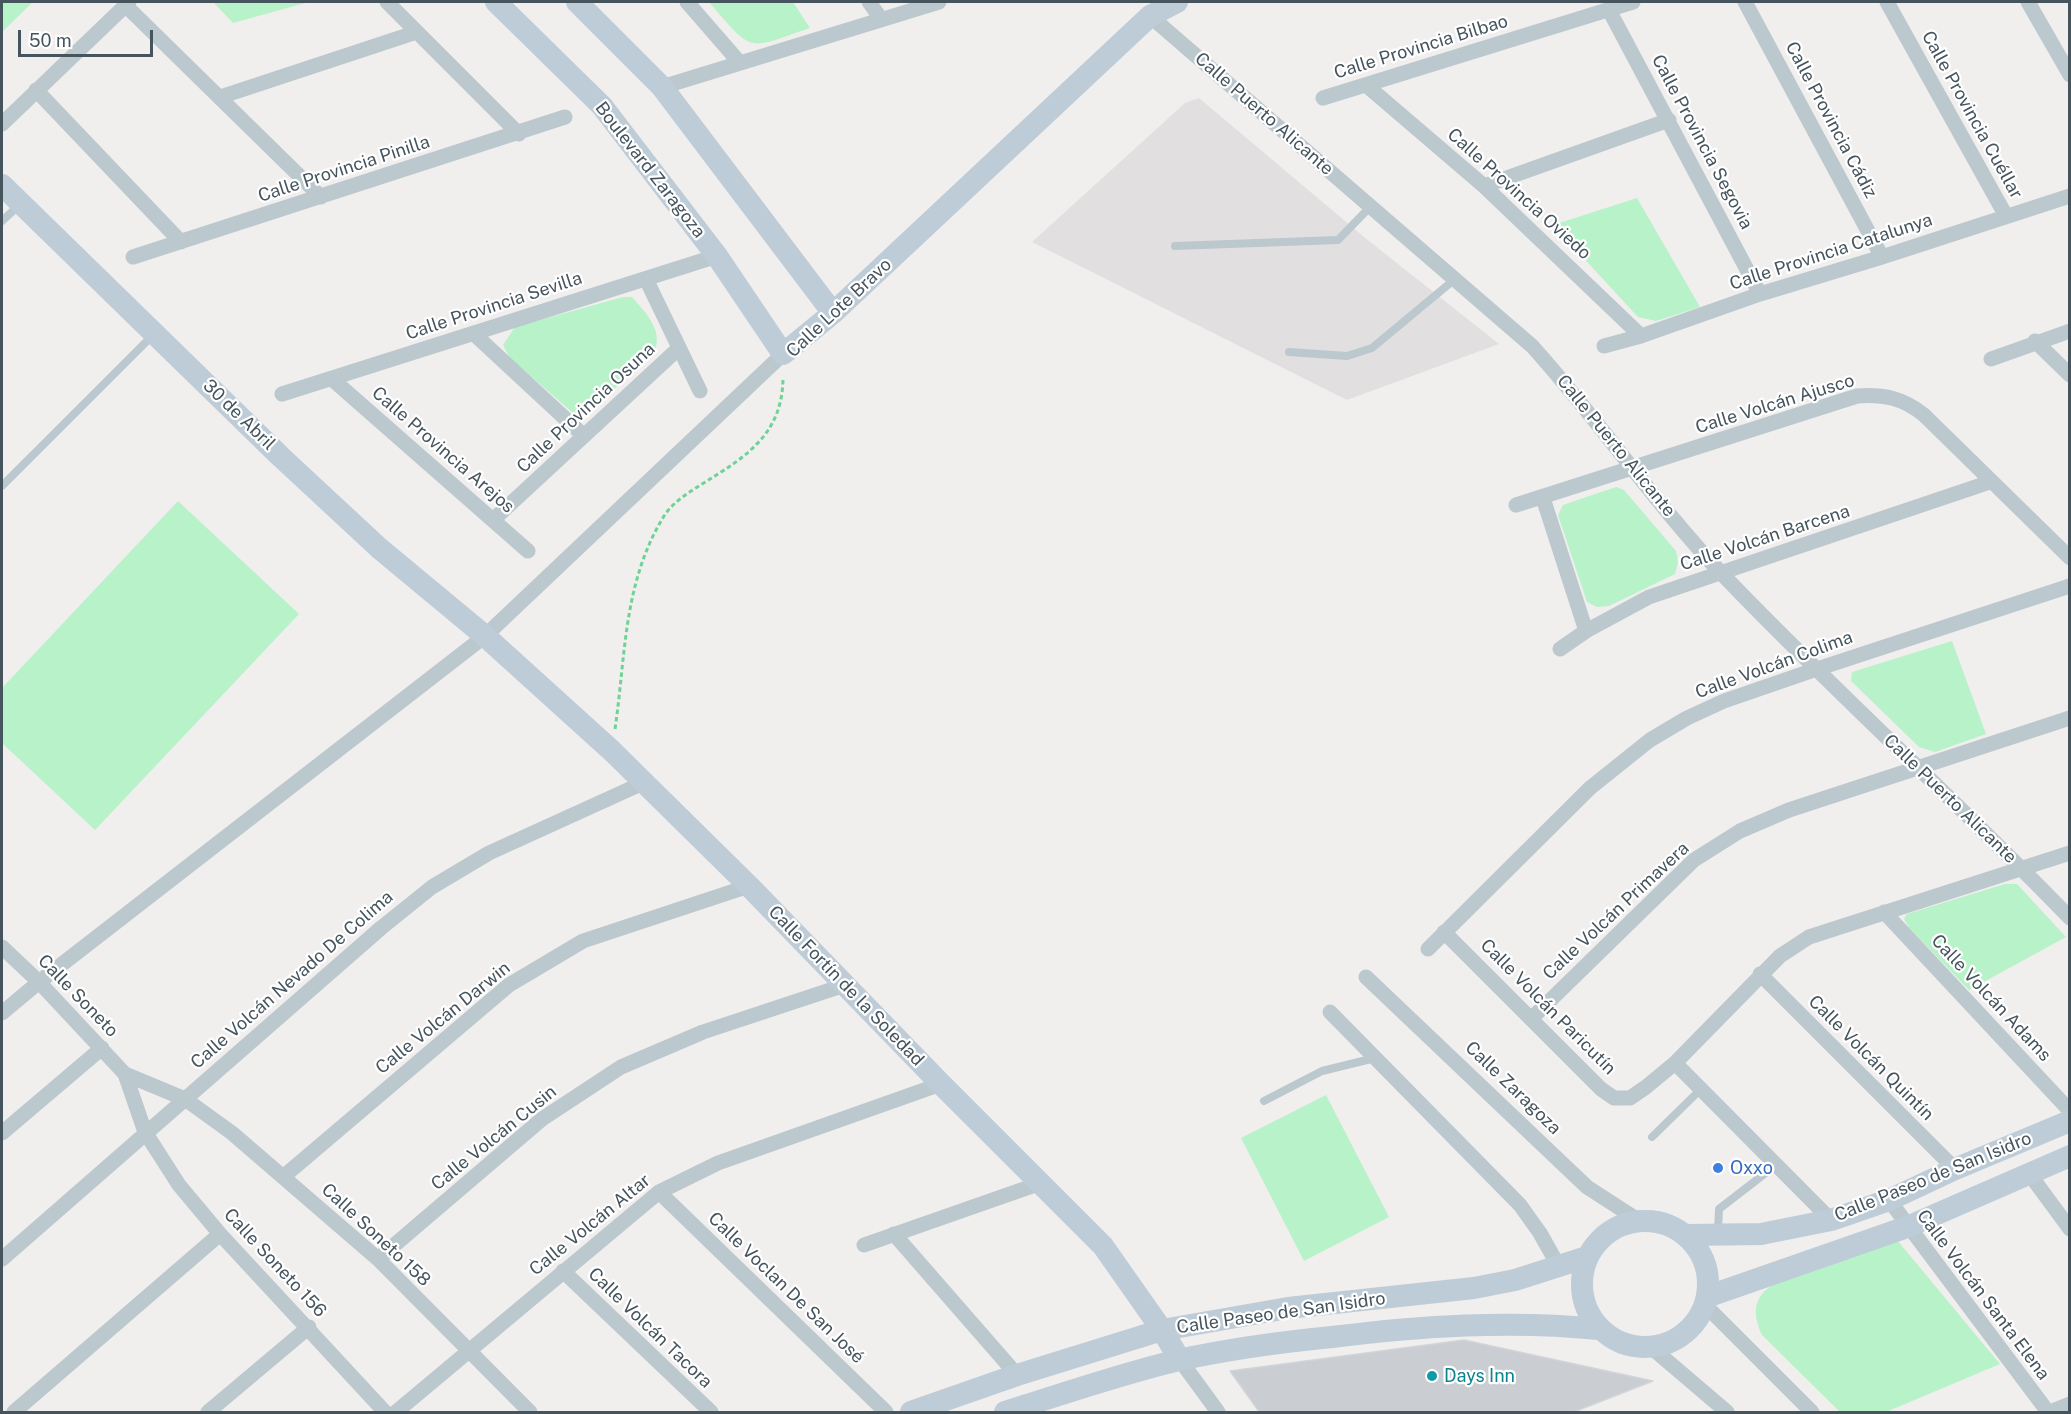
<!DOCTYPE html>
<meta charset="utf-8">
<style>
body{margin:0}
#map{position:relative;width:2071px;height:1414px;overflow:hidden;background:#f1eeee;font-family:"Public Sans",sans-serif}
canvas{display:block}
.frame{position:absolute;inset:0;border:3px solid #45545d;pointer-events:none}
.scale{position:absolute;left:18px;top:30px;width:135px;height:27px;box-sizing:border-box;border:3px solid #45545d;border-top:0;padding-left:8px;font-size:18px;line-height:21px;white-space:nowrap;color:#45545d;-webkit-text-stroke:4px #fff;paint-order:stroke}
</style>
<div id="map">
<canvas width="2071" height="1414"></canvas>
<div class="frame"></div>
<div class="scale">50 m</div>
</div>
<script>
const context = document.querySelector('canvas').getContext('2d');
context.lineJoin = 'round';
function paint(path, color) { context.fillStyle = color; context.fill(path, 'evenodd'); }
function stroke(path, color, width, dash) { context.strokeStyle = color; context.lineWidth = width; context.lineCap = dash ? 'butt' : 'round'; context.setLineDash(dash || []); context.stroke(path); }
function drawText(font, color, halo, rows, align = 'center') {
  context.font = font + ' "Public Sans",sans-serif'; context.lineWidth = 4.5; context.setLineDash([]); context.textBaseline = 'middle'; context.strokeStyle = halo; context.fillStyle = color; for (const [text, x, y, turn = 0] of rows) {
    context.save(); context.translate(x, y); context.rotate((+turn || 0) * Math.PI / 180); context.textAlign = isNaN(turn) ? turn : align; if (halo) context.strokeText(text, 0, 0); context.fillText(text, 0, 0); context.restore();
  }
}
paint(new Path2D(`
 M1199,98L1364,237L1499,344L1347,400L1032,242L1185,103Z`), '#e2dfe0');
paint(new Path2D(`
 M2,2H33L2,32Z
 M213,2H309L233,23Z
 M709,2H793L810,28C746,50 754,54 709,2Z
 M1637,198L1700,307L1656,321L1638,317L1553,225Z
 M623,297H632C647,314 665,332 653,354L593,408L580,415L572,412L510,358L503,345L515,327Z
 M1616,487L1624,490L1676,551L1678,562L1675,574L1609,606L1597,607L1587,602L1558,515L1563,505Z
 M178,501L299,614L95,830L2,743V688Z
 M1952,641L1986,734L1935,752L1919,747L1851,681L1852,672Z
 M2005,884H2017L2066,937L1969,990L1909,928L1904,919L1907,914Z
 M1326,1095L1389,1217L1304,1261L1241,1138Z
 M1897,1240L2000,1364L1886,1412H1840L1762,1335C1753,1315 1752,1299 1772,1285Z`), '#b8f2c8');
const building = new Path2D(`
 M1464,1340L1653,1381L1571,1413H1260L1230,1371Z`);
paint(building, '#caced3');
stroke(building, '#d1d5da', 1.5);
stroke(new Path2D(`
 M615,729C626,654 623,583 664,516C673,502 688,493 702,484C746,457 783,434 783,377`), '#6ed395', 3, [4.5, 3]);
stroke(new Path2D(`
 M2,221L18,206
 M1175,246L1338,240L1371,206
 M1289,352L1347,356L1372,348L1455,279
 M2,486L154,334
 M1264,1101L1322,1071L1375,1058
 M1652,1137L1701,1089
 M1718,1231L1719,1209L1776,1165`), '#bbc8ce', 8);
stroke(new Path2D(`
 M387,2L519,134
 M687,2L740,63
 M869,2L881,19
 M1745,2L1882,257
 M1887,2L2006,216
 M2028,2L2070,75
 M125,5L321,197
 M1609,10L1760,294
 M1150,16L1532,346C1599,420 1655,504 1724,576C1836,693 1957,801 2070,918
 M1366,85L1484,186L1641,336
 M662,87L939,2
 M36,90L181,242
 M220,97L417,32
 M1323,98L1633,2
 M2,124L129,2
 M1484,186L1669,120
 M133,257L565,117
 M646,279L700,391
 M473,333L584,436
 M2035,341L2070,375
 M1604,346L1641,336L1760,294L1882,257L2070,196
 M1991,359L2070,331
 M332,379L528,551
 M282,394L717,256
 M1543,498L1586,631
 M1516,505L1857,396C1884,394 1903,398 1924,415L2070,558
 M493,520L679,348
 M1560,649L1586,631L1649,597L1990,482
 M1884,912L2070,1111
 M1444,932L1601,1089L1614,1098H1630L1646,1087L1675,1063L1780,956L1809,937L2070,853
 M2,947L39,982L125,1074L145,1132L179,1185L220,1234L385,1412
 M1428,949L1590,788L1650,740L1687,718L1724,701L1817,669L2070,586
 M1760,974L1955,1169
 M1366,977L1587,1187L1638,1220
 M1330,1012L1520,1205L1540,1233L1559,1267
 M2,1013L39,982L485,636L783,354
 M1532,1018L1694,860L1740,831L1789,810L2070,718
 M1675,1063L1831,1220
 M125,1074L185,1099L232,1133L378,1259L530,1412
 M2,1133L102,1048
 M2028,1172L2070,1229
 M283,1177L509,985L583,941L749,886
 M659,1192L886,1412
 M1889,1200L2048,1412
 M894,1234L1017,1375
 M864,1245L1041,1183
 M2,1259L381,928L432,887L489,853L643,783
 M378,1259L542,1119L621,1067L703,1032L845,985
 M563,1271L711,1412
 M1706,1306L1812,1412
 M1652,1348L1727,1412
 M1180,1360L1218,1412
 M14,1412L220,1234
 M208,1412L309,1327
 M396,1412L659,1192L718,1163L941,1084
 M2050,1412L2070,1404`), '#bbc8ce', 15);
stroke(new Path2D(`
 M496,2L602,106L717,256L783,354L833,313L1150,16L1177,2
 M577,2L662,87L833,313
 M2,185L281,457L379,548L485,636L612,751L749,886L941,1084L1103,1246L1162,1330L1180,1360
 M1582 1284a63 63 0 1 1 126 0a63 63 0 1 1-126 0Z
 M1687,1235L1761,1234L1831,1220L1889,1200L1955,1169L2070,1121
 M1709,1296L1907,1227L2070,1156
 M911,1412L1017,1375L1162,1330L1288,1308L1474,1288L1515,1280L1587,1257
 M1005,1412C1063,1394 1120,1374 1179,1360C1229,1349 1281,1342 1332,1337C1421,1326 1510,1320 1599,1329`), '#bdccd7', 22);
for (const [x, y, r, color] of [
 [1718,1168,6,"#3f7fe0"],
 [1432,1376,6,"#0f9aa8"]
]) { const dot = new Path2D(); dot.arc(x, y, r, 0, 2 * Math.PI); context.fillStyle = color; context.fill(dot); stroke(dot, '#fff', 2); }
drawText('18px', '#45545d', '#fff', [
 ["Calle Provincia Bilbao",1421,47,-17],
 ["Calle Puerto Alicante",1264,114,41],
 ["Calle Provincia Cuéllar",1972,115,61],
 ["Calle Provincia Cádiz",1831,120,62],
 ["Calle Provincia Segovia",1702,142,62],
 ["Calle Provincia Pinilla",344,169,-18],
 ["Boulevard Zaragoza",650,170,52],
 ["Calle Provincia Oviedo",1519,194,42],
 ["Calle Provincia Catalunya",1831,252,-18],
 ["Calle Provincia Sevilla",494,306,-18],
 ["Calle Lote Bravo",839,308,-43],
 ["Calle Volcán Ajusco",1775,404,-17],
 ["Calle Provincia Osuna",586,408,-43],
 ["30 de Abril",239,415,44],
 ["Calle Puerto Alicante",1616,446,51],
 ["Calle Provincia Arejos",443,450,41],
 ["Calle Volcán Barcena",1765,538,-18],
 ["Calle Volcán Colima",1774,665,-20],
 ["Calle Puerto Alicante",1950,799,44],
 ["Calle Volcán Primavera",1616,911,-43],
 ["Calle Volcán Nevado De Colima",292,980,-41],
 ["Calle Fortín de la Soledad",846,986,46],
 ["Calle Soneto",78,996,46],
 ["Calle Volcán Adams",1991,998,47],
 ["Calle Volcán Paricutín",1548,1007,45],
 ["Calle Volcán Darwin",443,1018,-39],
 ["Calle Volcán Quintín",1871,1058,45],
 ["Calle Zaragoza",1513,1088,44],
 ["Calle Volcán Cusin",494,1138,-39],
 ["Calle Paseo de San Isidro",1933,1177,-22],
 ["Calle Volcán Altar",590,1225,-39],
 ["Calle Soneto 158",376,1235,43],
 ["Calle Soneto 156",275,1263,47],
 ["Calle Voclan De San José",786,1288,44],
 ["Calle Volcán Santa Elena",1983,1295,53],
 ["Calle Paseo de San Isidro",1281,1313,-8],
 ["Calle Volcán Tacora",650,1328,44]
]);
drawText('18px', '#366cbe', '#fff', [
 ["Oxxo",1730,1168]
], 'left');
drawText('18px', '#0d838f', '#fff', [
 ["Days Inn",1444,1376]
], 'left');
</script>
